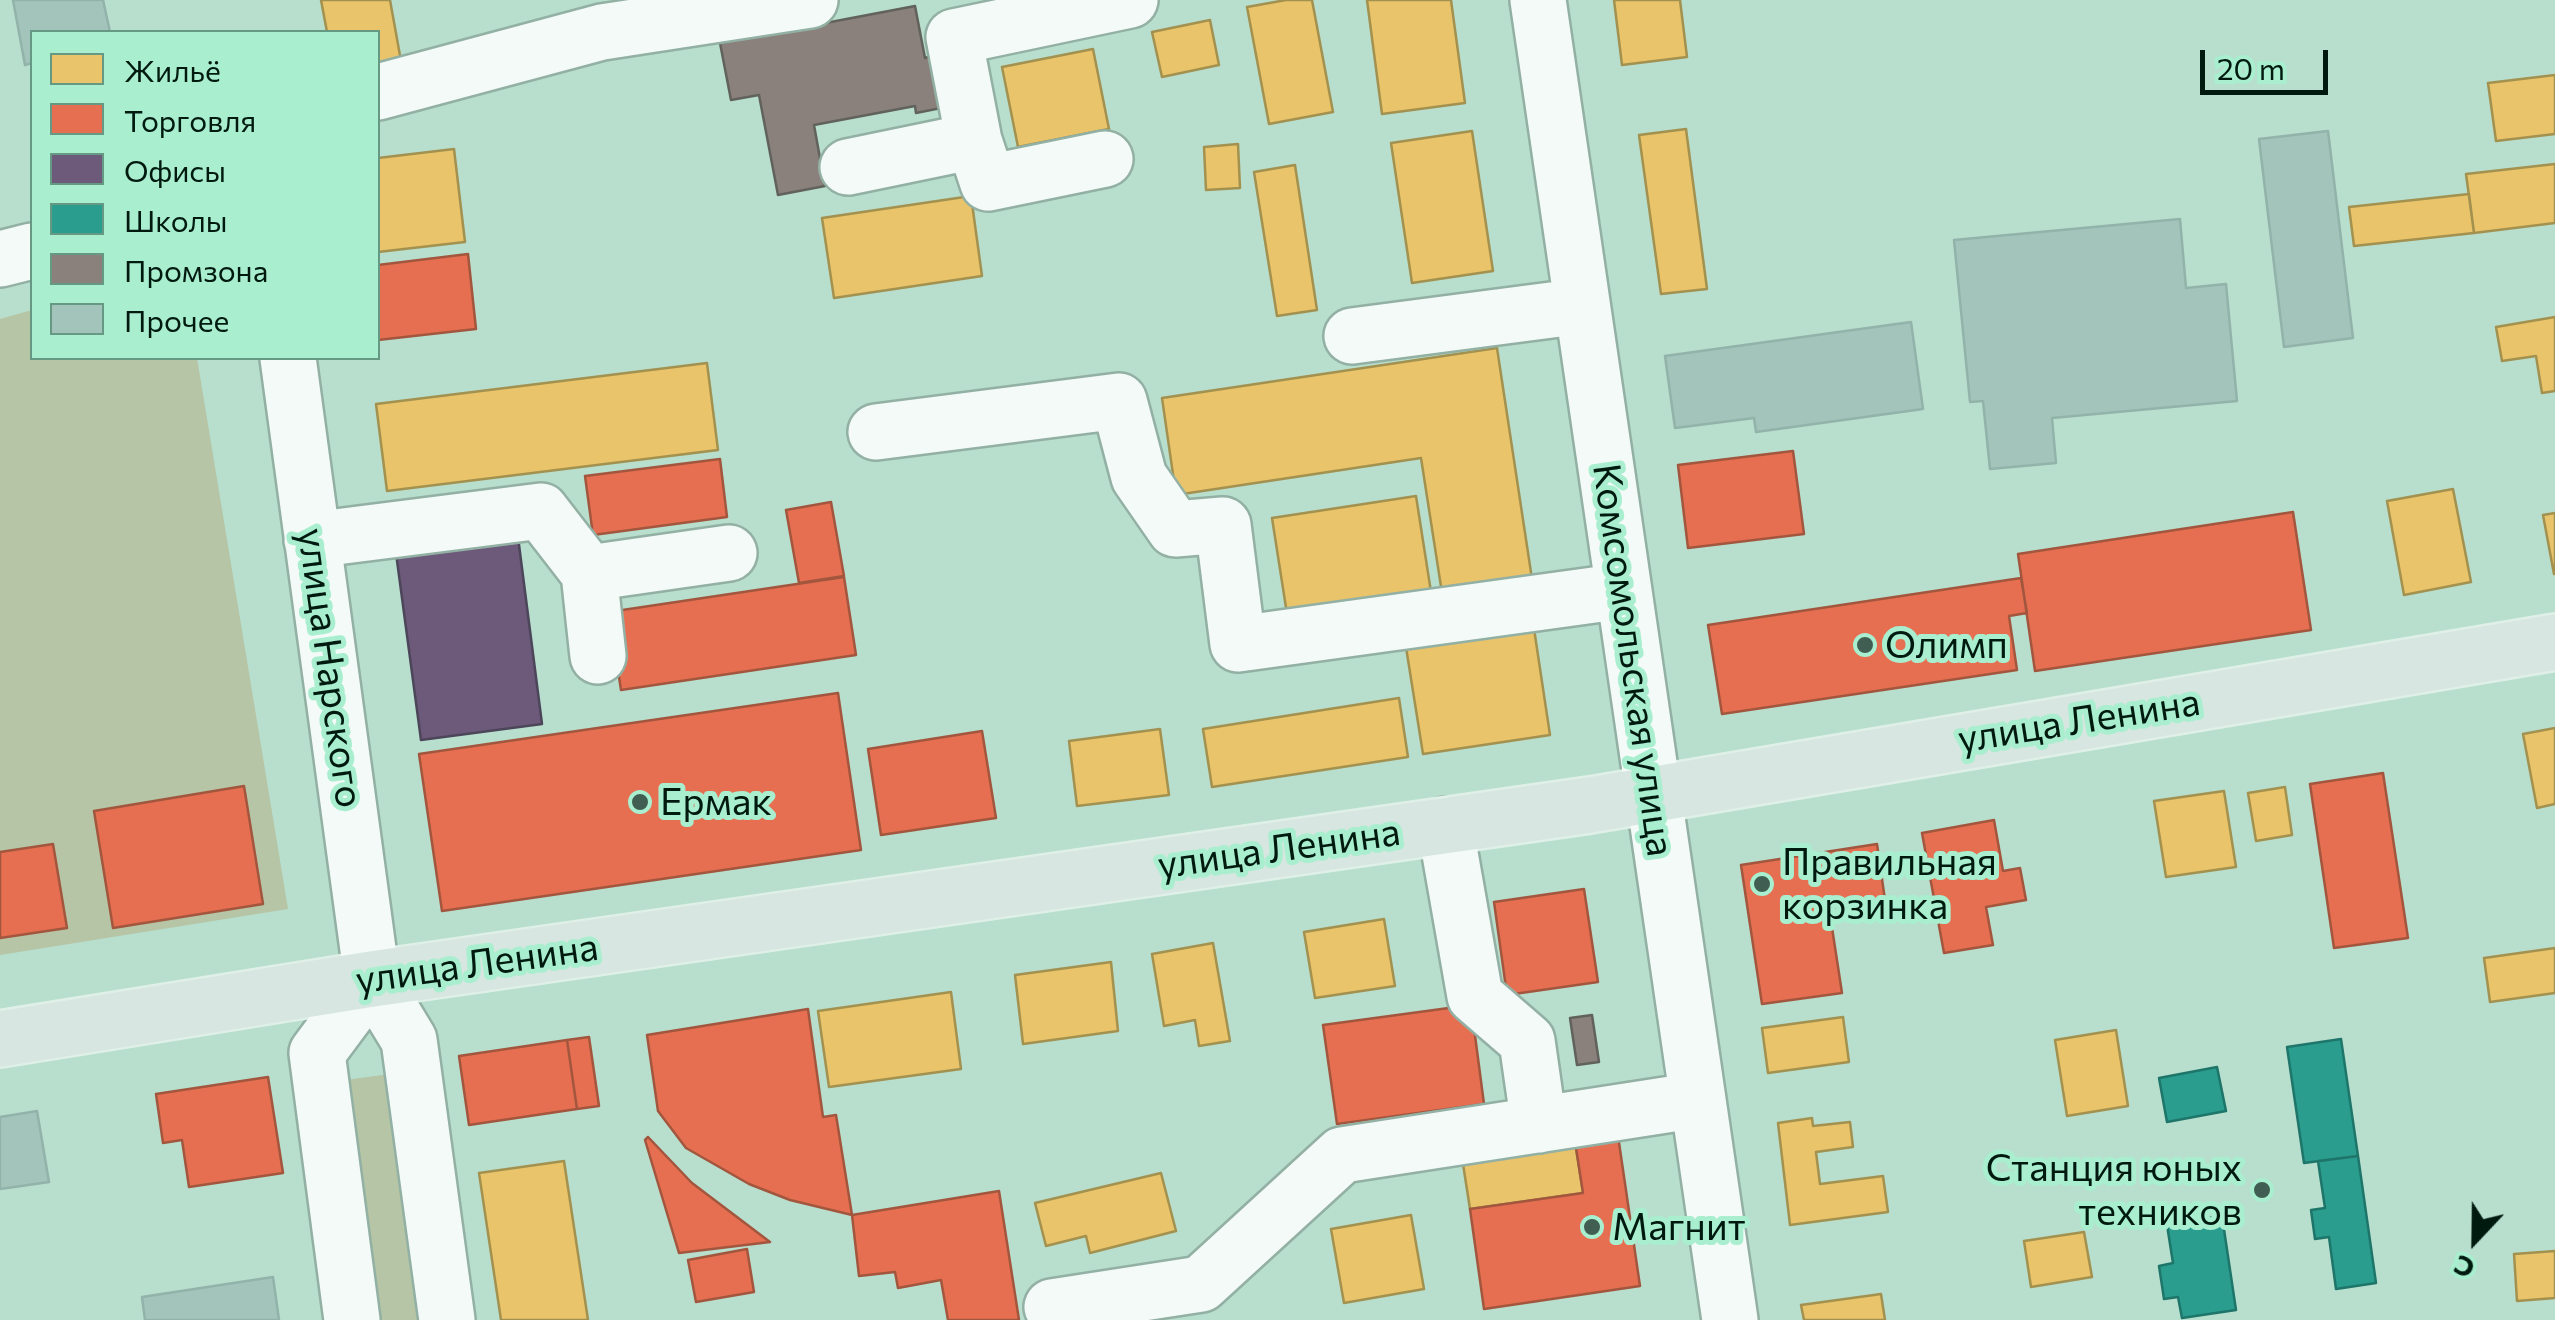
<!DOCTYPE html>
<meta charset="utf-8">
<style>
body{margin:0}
#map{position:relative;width:2555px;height:1320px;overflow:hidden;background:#b8decd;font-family:Commissioner,sans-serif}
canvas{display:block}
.legend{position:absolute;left:30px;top:30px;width:350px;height:330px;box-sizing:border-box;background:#a8eecf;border:2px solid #659983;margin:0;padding:12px 18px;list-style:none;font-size:30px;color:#001a10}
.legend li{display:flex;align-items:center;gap:20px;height:50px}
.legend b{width:50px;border:2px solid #659983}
.north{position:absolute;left:2425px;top:1190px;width:100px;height:100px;-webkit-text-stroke:8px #a8eecf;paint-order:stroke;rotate:202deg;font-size:28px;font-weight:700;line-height:40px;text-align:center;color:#001a10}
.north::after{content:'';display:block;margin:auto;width:35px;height:45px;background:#001a10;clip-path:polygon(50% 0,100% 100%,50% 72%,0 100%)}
.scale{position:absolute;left:2200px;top:50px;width:128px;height:45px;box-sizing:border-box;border:5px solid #001a10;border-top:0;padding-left:12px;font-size:30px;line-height:35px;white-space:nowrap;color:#001a10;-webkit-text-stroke:8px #a8eecf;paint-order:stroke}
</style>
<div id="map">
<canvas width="2555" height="1320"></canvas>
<ul class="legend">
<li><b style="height:28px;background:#e9c46a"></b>Жильё</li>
<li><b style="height:28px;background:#e76f51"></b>Торговля</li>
<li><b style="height:28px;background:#6d597a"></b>Офисы</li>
<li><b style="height:28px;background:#2a9d8f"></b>Школы</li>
<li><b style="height:28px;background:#8a817c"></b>Промзона</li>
<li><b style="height:28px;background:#a3c4ba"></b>Прочее</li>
</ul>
<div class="north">С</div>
<div class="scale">20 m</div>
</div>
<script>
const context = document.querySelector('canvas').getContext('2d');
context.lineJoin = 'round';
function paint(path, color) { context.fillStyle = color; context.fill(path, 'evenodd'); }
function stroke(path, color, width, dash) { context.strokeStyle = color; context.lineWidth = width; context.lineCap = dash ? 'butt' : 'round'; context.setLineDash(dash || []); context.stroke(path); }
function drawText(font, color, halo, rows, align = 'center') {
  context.font = font + ' Commissioner,sans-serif'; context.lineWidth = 10; context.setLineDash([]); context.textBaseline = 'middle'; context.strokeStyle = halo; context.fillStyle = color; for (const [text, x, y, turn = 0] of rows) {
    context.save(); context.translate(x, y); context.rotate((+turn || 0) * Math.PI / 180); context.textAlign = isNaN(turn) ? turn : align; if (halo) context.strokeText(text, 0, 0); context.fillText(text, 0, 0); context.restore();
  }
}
paint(new Path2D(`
 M32,310V358H197L288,909L0,955V319Z
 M390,1074L422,1320H377L345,1080Z`), '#b5c5a5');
const homes = new Path2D(`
 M321,0H390L401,61L378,66V32H327Z
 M1286,0H1312L1333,112L1269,124L1247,7Z
 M1367,0H1451L1465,103L1382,114Z
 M1614,0H1680L1687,57L1622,65Z
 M1210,20L1219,65L1162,77L1152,32Z
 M1093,49L1109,129L1018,147L1002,67Z
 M2555,75V134L2496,141L2488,83Z
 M1686,129L1707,289L1661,294L1639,135Z
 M1472,131L1493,271L1412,283L1391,143Z
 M1238,144L1240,188L1206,190L1204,147Z
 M454,149L465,242L378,252V158Z
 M2555,164V223L2474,233L2466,174Z
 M1295,165L1317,310L1277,316L1254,172Z
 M2469,194L2474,233L2354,246L2349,207Z
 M971,196L982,276L834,298L822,218Z
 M2555,317V391L2542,393L2536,356L2502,361L2496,327Z
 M1497,348L1532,579L1442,593L1421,458L1176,495L1162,398Z
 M707,363L718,450L387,491L376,404Z
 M2453,489L2471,582L2404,595L2387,501Z
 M1416,496L1431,592L1287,614L1272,518Z
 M2555,513V573L2554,574L2543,515Z
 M1533,622L1550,735L1423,754L1405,641Z
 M1399,698L1408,757L1212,787L1203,729Z
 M2555,728V804L2537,808L2523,734Z
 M1160,729L1169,795L1077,806L1069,741Z
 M2285,787L2292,835L2256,841L2248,793Z
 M2224,791L2236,867L2166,877L2154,801Z
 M1384,919L1395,986L1315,998L1304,932Z
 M1213,943L1230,1041L1199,1046L1195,1020L1164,1026L1152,954Z
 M2555,948V993L2490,1002L2484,958Z
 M1111,962L1118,1031L1023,1044L1015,975Z
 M951,992L961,1069L829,1087L818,1011Z
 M1843,1017L1849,1062L1768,1073L1762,1028Z
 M2116,1030L2128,1106L2067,1116L2055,1040Z
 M1812,1118L1813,1126L1850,1122L1853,1147L1816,1152L1820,1184L1883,1176L1888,1212L1790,1225L1778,1123Z
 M1574,1135L1583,1193L1470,1209L1461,1151Z
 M564,1161L588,1320H501L479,1173Z
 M1161,1173L1176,1231L1090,1253L1086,1236L1046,1246L1035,1203Z
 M1411,1215L1424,1289L1344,1303L1331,1229Z
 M2084,1232L2092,1277L2031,1287L2024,1241Z
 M2555,1251V1298L2517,1301L2514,1254Z
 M1881,1294L1885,1320H1804L1801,1305Z`);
paint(homes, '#e9c46a');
stroke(homes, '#a3914f', 2.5);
const shops = new Path2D(`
 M468,254L476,329L378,340V265Z
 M1793,451L1804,534L1688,548L1678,465Z
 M720,459L727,517L593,535L585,476Z
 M831,502L844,576L799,583L786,510Z
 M2293,512L2311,630L2035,671L2018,554Z
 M844,577L856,655L621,690L609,612Z
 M2021,578L2027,613L2009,616L2017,670L1722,714L1708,625Z
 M838,693L861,850L442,911L419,754Z
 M982,731L996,818L881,835L868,749Z
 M2383,773L2408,938L2334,948L2310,784Z
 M244,786L263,904L113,928L94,811Z
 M1994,820L2003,871L2020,868L2026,900L1986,907L1993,945L1944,953L1922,833Z
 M53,844L67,928L0,938V852Z
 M1877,844L1885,900L1829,908L1842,993L1762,1004L1741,865Z
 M1584,889L1598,982L1507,995L1494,902Z
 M1471,1005L1484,1104L1337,1124L1323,1025Z
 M808,1009L823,1117L836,1115L852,1215L790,1200L749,1184L686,1148L658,1111L647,1035Z
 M589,1037L599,1106L577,1109L567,1040Z
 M567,1040L577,1109L469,1125L459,1056Z
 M268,1077L283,1173L189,1187L182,1140L163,1143L156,1094Z
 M1617,1129L1640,1286L1484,1309L1470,1209L1583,1193L1574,1135Z
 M648,1137L692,1183L770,1242L679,1253L645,1140Z
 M999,1191L1019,1320H948L941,1280L898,1288L895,1272L859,1276L852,1215Z
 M747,1249L754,1292L696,1302L688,1260Z`);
paint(shops, '#e76f51');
stroke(shops, '#a2563e', 2.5);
const offices = new Path2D(`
 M518,537L542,724L421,740L396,553Z`);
paint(offices, '#6d597a');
stroke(offices, '#4c465a', 2.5);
const schools = new Path2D(`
 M2341,1039L2358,1156L2304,1163L2287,1047Z
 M2217,1067L2226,1111L2167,1122L2159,1078Z
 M2358,1156L2376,1283L2336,1289L2329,1237L2315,1239L2311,1210L2325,1208L2318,1161Z
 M2222,1216L2236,1310L2182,1318L2178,1297L2164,1299L2159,1266L2173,1263L2167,1225Z`);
paint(schools, '#2a9d8f');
stroke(schools, '#1d7669', 2.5);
const industry = new Path2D(`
 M915,6L925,58L931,56L941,108L916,113L915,106L814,125L825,186L778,195L759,95L731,100L720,43Z
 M1592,1015L1599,1062L1577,1065L1570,1018Z`);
paint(industry, '#8a817c');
stroke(industry, '#61625c', 2.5);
const building = new Path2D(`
 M13,0H103L110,32H32V63L25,65Z
 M2328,131L2353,338L2284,347L2259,139Z
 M2180,219L2186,288L2226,284L2237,401L2052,418L2056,463L1990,469L1983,401L1970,402L1954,240Z
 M1911,322L1923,409L1756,432L1754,418L1675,428L1665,356Z
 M37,1111L49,1182L0,1189V1117Z
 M273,1277L279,1320H145L142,1297Z`);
paint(building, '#a3c4ba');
stroke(building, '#92b3a9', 2.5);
const minor = new Path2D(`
 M1538,0L1730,1320
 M378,92L602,32L810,0
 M974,141L988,183L1105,159
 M848,167L974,141L954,37L1130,0
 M0,259L32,251
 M1352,336L1582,306
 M288,358L372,979L409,1040L447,1320
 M876,432L1119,401L1139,477L1175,529L1223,525L1238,644L1623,591
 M312,540L541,511L589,573L729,553
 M589,573L598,656
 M1445,825L1475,996L1527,1041L1539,1125
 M1052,1307L1201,1284L1342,1155L1698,1100
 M352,1320L317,1053L372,979`);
const major = new Path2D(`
 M0,1039L372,979L1590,805L2555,642`);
stroke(minor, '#92b0a3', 60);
stroke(major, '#dff0e8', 60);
stroke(minor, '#f4faf8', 55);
stroke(major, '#d7e6e0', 55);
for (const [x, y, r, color] of [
 [1865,645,10,"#405f52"],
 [640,802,10,"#405f52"],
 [1762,884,10,"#405f52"],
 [2262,1190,10,"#405f52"],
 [1592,1227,10,"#405f52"]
]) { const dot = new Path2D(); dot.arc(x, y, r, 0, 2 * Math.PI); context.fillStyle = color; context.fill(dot); stroke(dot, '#a8eecf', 4); }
drawText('38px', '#001a10', '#a8eecf', [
 ["Олимп",1885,645],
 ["Ермак",660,802],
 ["Правильная",1782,862],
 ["корзинка",1782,906],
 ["Станция юных",2242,1168,"right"],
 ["техников",2242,1212,"right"],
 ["Магнит",1612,1227]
], 'left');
drawText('38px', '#001a10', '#a8eecf', [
 ["Комсомольская улица",1633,660,82],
 ["улица Нарского",330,668,82],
 ["улица Ленина",2079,721,-9],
 ["улица Ленина",1279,849,-8],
 ["улица Ленина",477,964,-8]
]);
</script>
